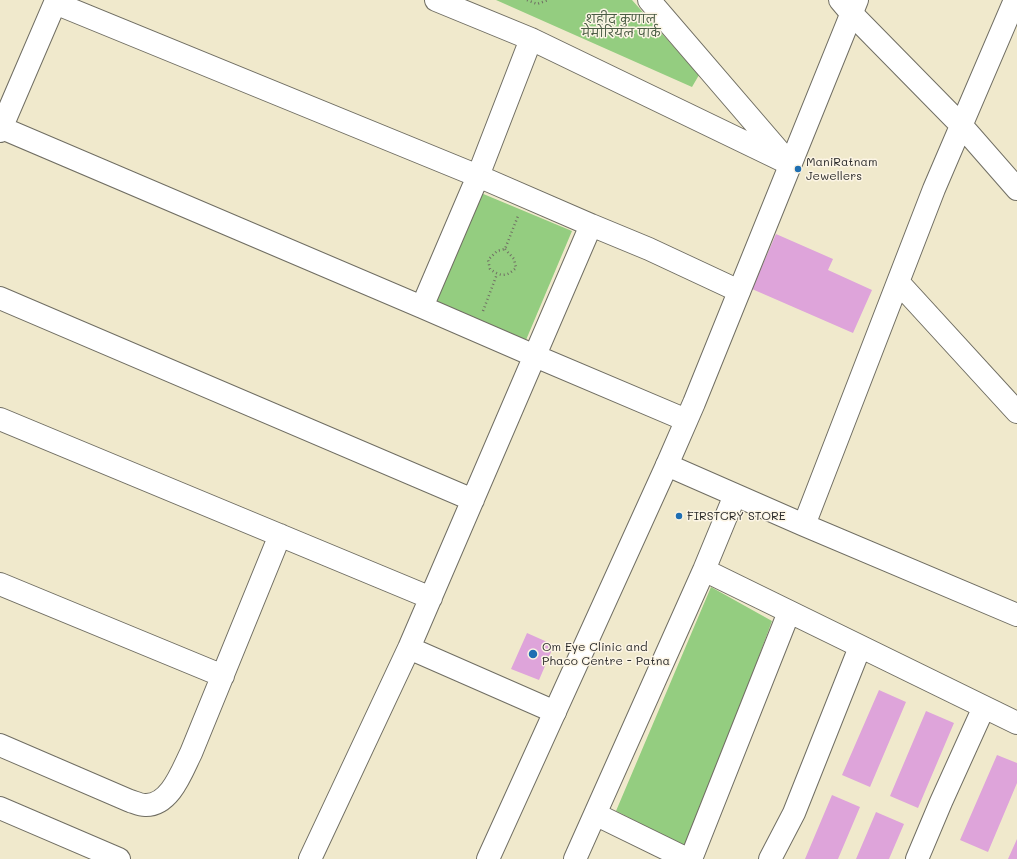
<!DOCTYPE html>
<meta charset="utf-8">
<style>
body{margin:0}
canvas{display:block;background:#f0e9cc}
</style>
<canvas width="1017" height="859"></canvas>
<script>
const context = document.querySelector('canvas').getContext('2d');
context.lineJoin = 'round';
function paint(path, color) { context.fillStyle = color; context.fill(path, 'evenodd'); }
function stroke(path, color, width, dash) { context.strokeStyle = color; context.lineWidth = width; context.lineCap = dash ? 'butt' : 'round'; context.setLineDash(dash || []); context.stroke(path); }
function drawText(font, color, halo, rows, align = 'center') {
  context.font = font + ' Mali,"Playpen Sans Deva",sans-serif'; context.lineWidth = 3; context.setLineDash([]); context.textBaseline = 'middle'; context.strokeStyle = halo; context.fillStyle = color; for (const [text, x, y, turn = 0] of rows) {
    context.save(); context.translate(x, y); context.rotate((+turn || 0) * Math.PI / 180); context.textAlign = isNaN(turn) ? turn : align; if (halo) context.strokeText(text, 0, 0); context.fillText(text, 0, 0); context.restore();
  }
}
paint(new Path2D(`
 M496,0H632L699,75L692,87Z
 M481,193L572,231L526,340L435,301Z
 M711,587L772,621L688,848L616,811Z`), '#94cd80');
paint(new Path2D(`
 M776,234L833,259L828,270L872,290L853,333L752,289Z
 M527,633L554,645L539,680L511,669Z
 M879,690L906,702L870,787L842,775Z
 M926,711L954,723L918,808L890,796Z
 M997,755L1017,763V783L988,852L960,840Z
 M832,795L860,807L838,859H805Z
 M876,812L904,824L889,859H856Z
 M1017,839V859H1008Z`), '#dea4da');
const minor = new Path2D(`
 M436,0L531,39L790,164
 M649,0L784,157
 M840,0L851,13L961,125L1017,189
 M2,128L422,307L535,356L686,420
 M0,131L55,3L478,176L591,225L409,648L310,859
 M591,225L649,249L739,291
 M898,282L1017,412
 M0,298L473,500
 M422,307L478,176L531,39
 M0,419L431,598
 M667,465L804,525L1017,615
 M804,525L934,189L1015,0
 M704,570L1017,723
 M0,584L223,676
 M409,648L555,712
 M0,745L130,801C134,802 140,805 145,805C170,806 182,771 191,753L280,535
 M0,808L119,859
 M595,814L687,859
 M575,859L704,570L735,495
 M691,859L789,612
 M770,859L794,813L860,647
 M917,859L941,802L984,707`);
const tertiary = new Path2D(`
 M488,859L667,465L694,403L857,0`);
stroke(minor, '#706e63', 24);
stroke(tertiary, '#706e63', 24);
stroke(new Path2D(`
 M527,0L537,4L548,0
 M505,249L514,259L516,268C506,277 501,277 490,269L488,260L497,251L505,249L518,216
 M483,311L497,274`), '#706e63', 2.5, [1, 3]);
stroke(minor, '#fff', 22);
stroke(tertiary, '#fff', 22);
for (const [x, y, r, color] of [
 [798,169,4,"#1f6fb2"],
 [679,516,4,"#1f6fb2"],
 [533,654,5,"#1f6fb2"]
]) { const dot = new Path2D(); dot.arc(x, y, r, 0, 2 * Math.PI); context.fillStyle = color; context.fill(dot); stroke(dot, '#fcf5e5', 1.5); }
drawText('12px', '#4a5c44', '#fcf5e5', [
 ["शहीद कुणाल",621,19],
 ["मेमोरियल पार्क",621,33]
]);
drawText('12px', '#2b2b2b', '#fcf5e5', [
 ["ManiRatnam",806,162],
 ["Jewellers",806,176],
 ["FIRSTCRY STORE",687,516],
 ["Om Eye Clinic and",542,647],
 ["Phaco Centre - Patna",542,661]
], 'left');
</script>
